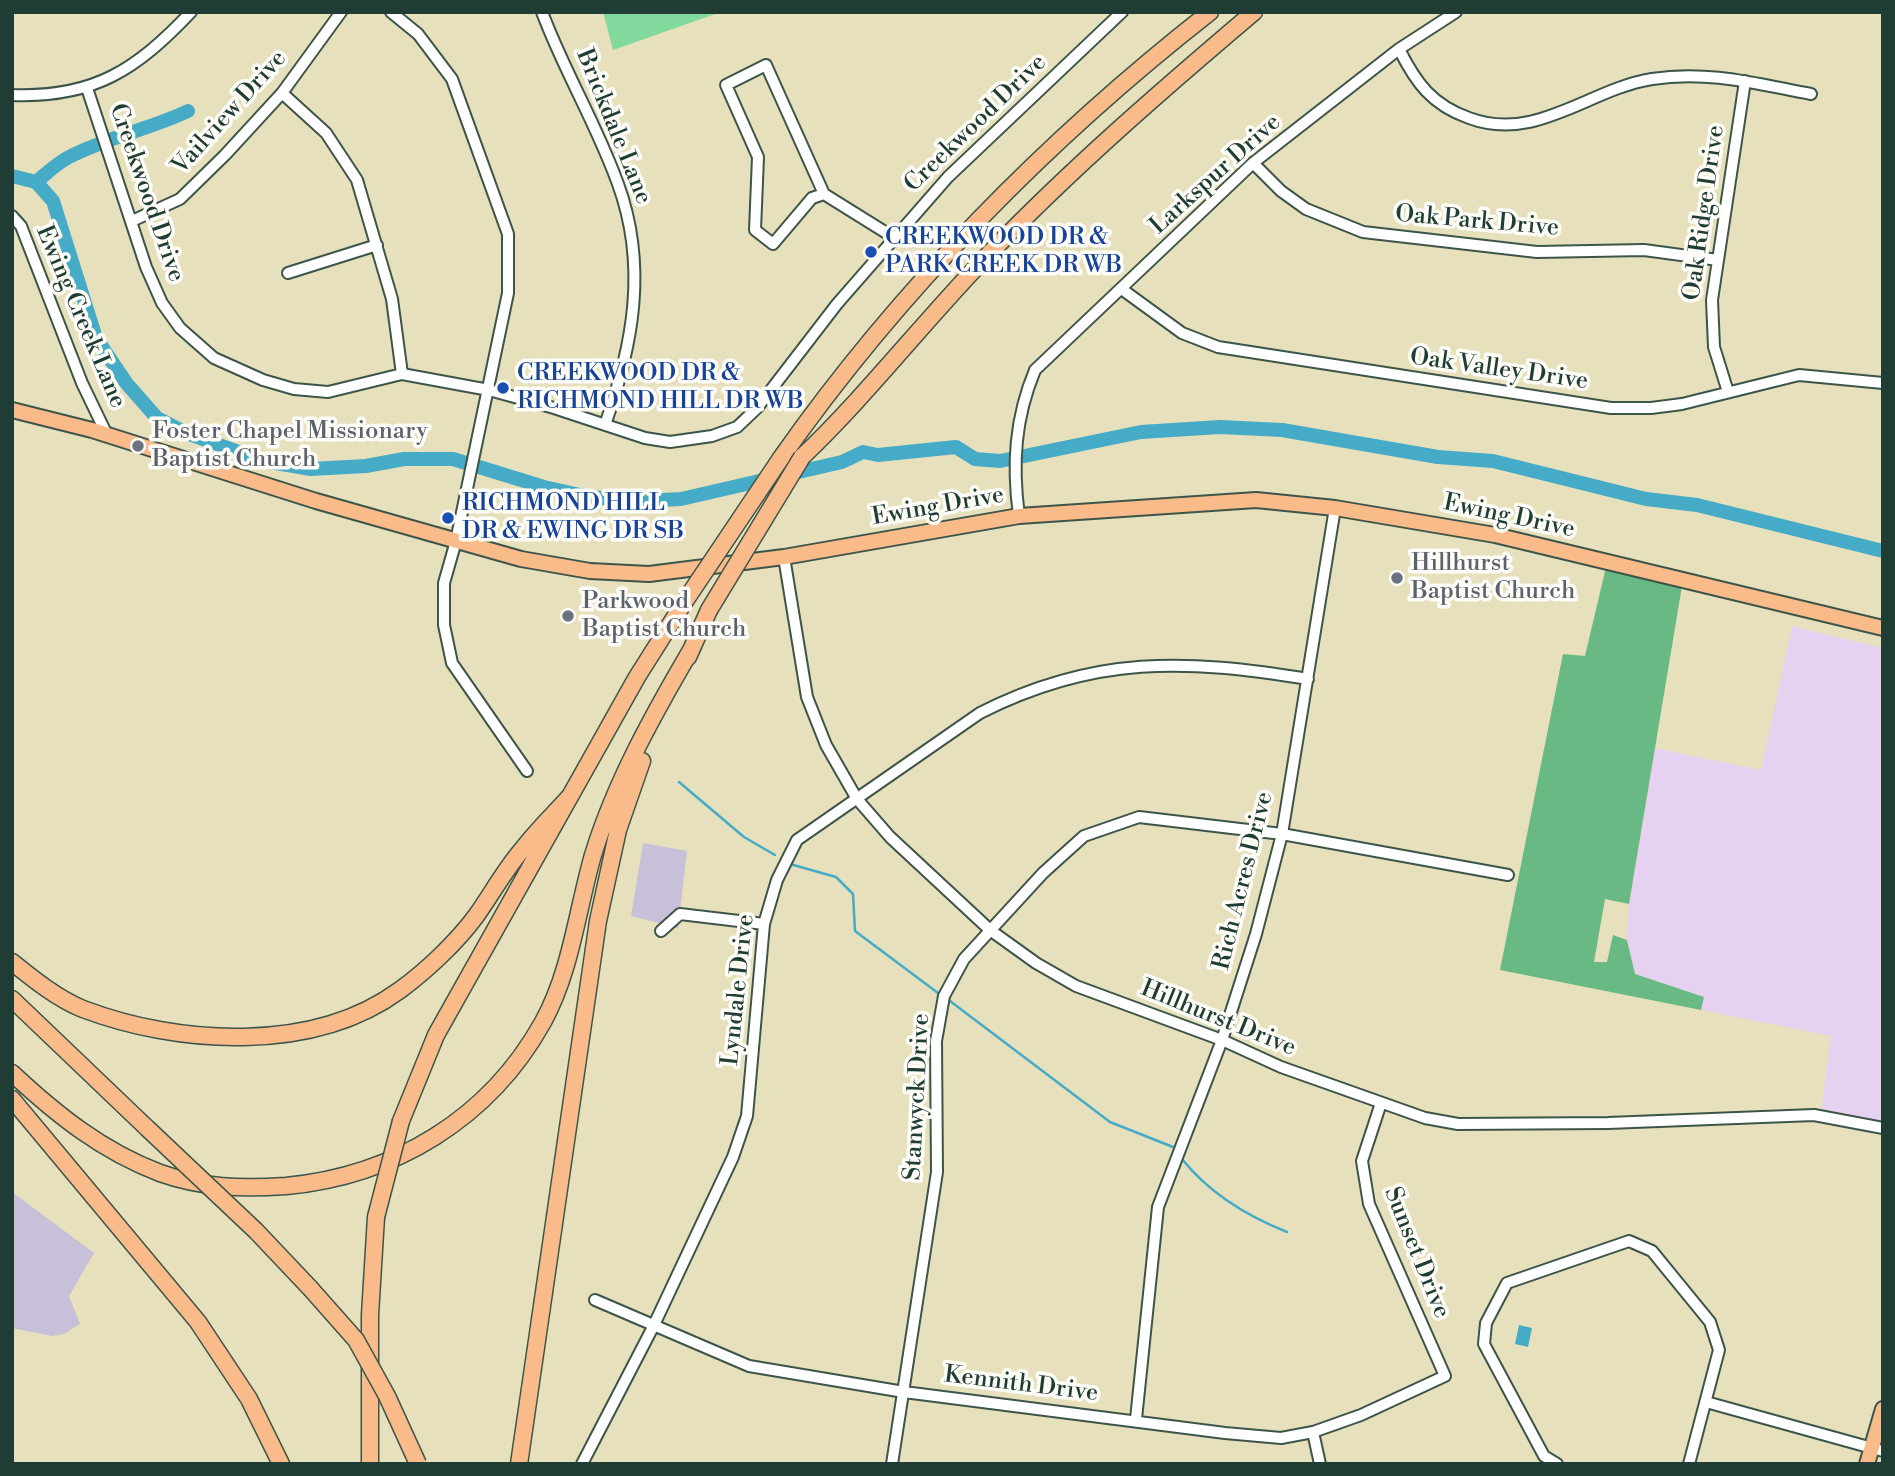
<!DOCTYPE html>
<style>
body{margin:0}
#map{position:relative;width:1895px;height:1476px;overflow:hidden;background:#e7e0bd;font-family:"Libre Bodoni",serif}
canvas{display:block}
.frame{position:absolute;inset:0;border:14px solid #1f3d34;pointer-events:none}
</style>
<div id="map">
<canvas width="1895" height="1476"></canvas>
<div class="frame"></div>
</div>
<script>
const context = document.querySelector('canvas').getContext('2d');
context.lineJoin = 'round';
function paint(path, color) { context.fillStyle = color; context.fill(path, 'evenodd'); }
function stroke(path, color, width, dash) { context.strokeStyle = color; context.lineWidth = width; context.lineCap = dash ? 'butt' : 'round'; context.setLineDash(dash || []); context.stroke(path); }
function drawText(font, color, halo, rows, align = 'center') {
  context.font = font + ' "Libre Bodoni",serif'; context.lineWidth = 7; context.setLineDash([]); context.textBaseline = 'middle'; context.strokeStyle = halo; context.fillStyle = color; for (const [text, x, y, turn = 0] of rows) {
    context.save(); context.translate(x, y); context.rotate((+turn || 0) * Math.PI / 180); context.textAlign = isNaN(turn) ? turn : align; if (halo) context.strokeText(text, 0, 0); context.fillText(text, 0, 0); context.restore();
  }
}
paint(new Path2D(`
 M1792,626L1883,648V1125L1821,1112L1831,1036L1701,1010L1704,997L1635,974L1627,940L1629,904L1655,748L1761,770Z`), '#e6d2f0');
paint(new Path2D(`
 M643,843L687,851L678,928L631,916Z
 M12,1192L94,1253L69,1296L80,1324L64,1334L52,1336L12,1328Z`), '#c8bfd8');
paint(new Path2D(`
 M603,12H721L613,50Z`), '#82d99d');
paint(new Path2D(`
 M1606,567L1682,586L1629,904L1605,899L1594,962H1607L1613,935L1627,940L1635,974L1704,997L1701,1010L1500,970L1563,654L1585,656Z`), '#69b984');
paint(new Path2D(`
 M1519,1325L1532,1328L1528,1347L1515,1344Z`), '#46abc6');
stroke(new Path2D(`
 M679,782L744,837L775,855
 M790,864L836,877L853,894L855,931L938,993
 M950,1001L1110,1122L1173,1147
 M1182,1159C1209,1193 1247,1216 1287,1232`), '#46abc6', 2.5);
stroke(new Path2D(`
 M12,176L36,182L53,201L96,338L127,384L157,418L186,433L264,461L311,469L366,466L404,459H453L544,487L589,497L643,501L681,499L842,462L863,452L878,455L956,447L975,459L1000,461L1141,432L1220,427L1282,430L1438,457L1493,461L1646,499L1697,505L1883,551
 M36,182C47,173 58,162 71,156C108,137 150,129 188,111`), '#46abc6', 14);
const minor = new Path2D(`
 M391,12L418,34L452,79L508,234V293L456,541L444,583V625L452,663L527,771
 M542,12C564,71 597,125 618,184C648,266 633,345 605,425
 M1399,49C1416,83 1432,105 1469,118C1536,143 1589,89 1652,79C1708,70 1757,84 1811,94
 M87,88L146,267L162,303L180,328L214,358L263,380L294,389L328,392L402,374L489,390L554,408L645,438L670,442L712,436L737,427L757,408L837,304L948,177L1122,12
 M282,93L326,133L357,180L392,299L402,374
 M12,95C94,98 136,70 191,12
 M1253,163L1281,191L1306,209L1363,232L1537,252L1644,250L1718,260
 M824,194L812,198L773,244L755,230L758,157L726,85L766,65L824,194L893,237
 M12,216L21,226L82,383L107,435
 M132,221L180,199L225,155L282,93L341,12
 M288,273L377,245
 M1123,290L1182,333L1218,347L1611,408H1651L1682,404L1799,375L1883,383
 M1728,392L1714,347L1712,300L1745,81
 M1019,516C1012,464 1015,418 1035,370L1253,163L1399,49L1456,12
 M784,557L807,697L826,745L857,799L890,837L990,930L1036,963L1076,986L1222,1040L1281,1067L1425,1118L1458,1124L1608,1123L1814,1115L1883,1128
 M661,931L680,914L764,924
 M595,1300L749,1366L904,1392L1225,1433L1281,1438L1313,1432L1361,1415L1445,1376L1369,1204L1362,1161L1381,1103
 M1706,1402L1883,1451
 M1136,1419L1158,1207L1222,1040L1256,934L1282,834L1335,508
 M1313,1432L1320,1464
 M582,1464L653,1327L733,1157L747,1116L764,924L777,880L797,840L980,713C1094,655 1186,659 1308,679
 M892,1464L937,1172L936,1041L944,996L964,959L1043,873L1084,836L1139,817L1282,834L1508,875
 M1557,1464L1544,1456L1484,1344L1486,1323L1507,1283L1629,1241L1652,1251L1710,1322L1719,1350L1689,1464`);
const major = new Path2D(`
 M12,410L92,430L316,501L521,559L590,571L649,574L784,557L1019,516L1256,500L1335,508L1495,535L1883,628
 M1867,1464L1883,1409`);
const highway = new Path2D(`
 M802,457C868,394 924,321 988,255C1072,168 1162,90 1254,12
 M781,458C899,290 1048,139 1210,12
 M688,657L709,610
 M12,962C33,979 58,999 83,1009C178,1045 313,1054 400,990C426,971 456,943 476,916C491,895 504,871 521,851C536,831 554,814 571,795
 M12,999L147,1128
 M12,1073C57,1115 102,1151 160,1173C202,1188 242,1189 286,1186C394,1176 489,1119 543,1022C571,971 577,911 593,855C615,783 653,715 691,650
 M12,1099L198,1322L249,1399L281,1464
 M401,1121L436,1035L637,677L685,601
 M256,1231L310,1288
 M370,1464V1315L376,1217
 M519,1464L598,921L618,830L642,761`);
stroke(minor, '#3d5549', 14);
stroke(major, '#3d5549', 18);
stroke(highway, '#3d5549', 19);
stroke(minor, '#fff', 10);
stroke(major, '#fabb8b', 14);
stroke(highway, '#fabb8b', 16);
const highwayBridge = new Path2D(`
 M685,601L781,458
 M709,610L802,457
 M147,1128L256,1231
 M376,1217L401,1121
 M310,1288L356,1340L387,1396L418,1464`);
stroke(highwayBridge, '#3d5549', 19, []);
stroke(highwayBridge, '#fabb8b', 16);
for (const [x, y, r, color] of [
 [871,252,7,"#1a4fb4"],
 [503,388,7,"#1a4fb4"],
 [138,446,7,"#6b7280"],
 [448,518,7,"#1a4fb4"],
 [1397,578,7,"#6b7280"],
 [568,616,7,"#6b7280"]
]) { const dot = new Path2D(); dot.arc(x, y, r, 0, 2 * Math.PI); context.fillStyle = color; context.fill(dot); stroke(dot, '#fdfcf7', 2.5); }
drawText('24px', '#1f3d34', '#fdfcf7', [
 ["Vailview Drive",230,113,-48],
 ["Creekwood Drive",976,124,-44],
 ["Brickdale Lane",613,127,68],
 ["Larkspur Drive",1216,175,-42],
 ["Creekwood Drive",146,193,71],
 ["Oak Ridge Drive",1705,213,-82],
 ["Oak Park Drive",1477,222,5],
 ["Ewing Creek Lane",80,317,67],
 ["Oak Valley Drive",1499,370,8],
 ["Ewing Drive",938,507,-10],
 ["Ewing Drive",1509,517,12],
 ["Rich Acres Drive",1244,881,-76],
 ["Lyndale Drive",739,990,-84],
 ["Hillhurst Drive",1218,1019,22],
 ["Stanwyck Drive",918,1097,-87],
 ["Sunset Drive",1416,1253,68],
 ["Kennith Drive",1021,1385,7]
]);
drawText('24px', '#164399', '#fdfcf7', [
 ["CREEKWOOD DR &",885,238],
 ["PARK CREEK DR WB",885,266],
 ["CREEKWOOD DR &",517,374],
 ["RICHMOND HILL DR WB",517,402],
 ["RICHMOND HILL",462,504],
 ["DR & EWING DR SB",462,532]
], 'left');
drawText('24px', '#5b616d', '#fdfcf7', [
 ["Foster Chapel Missionary",152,432],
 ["Baptist Church",152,460],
 ["Hillhurst",1411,564],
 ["Baptist Church",1411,592],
 ["Parkwood",582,602],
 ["Baptist Church",582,630]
], 'left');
</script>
